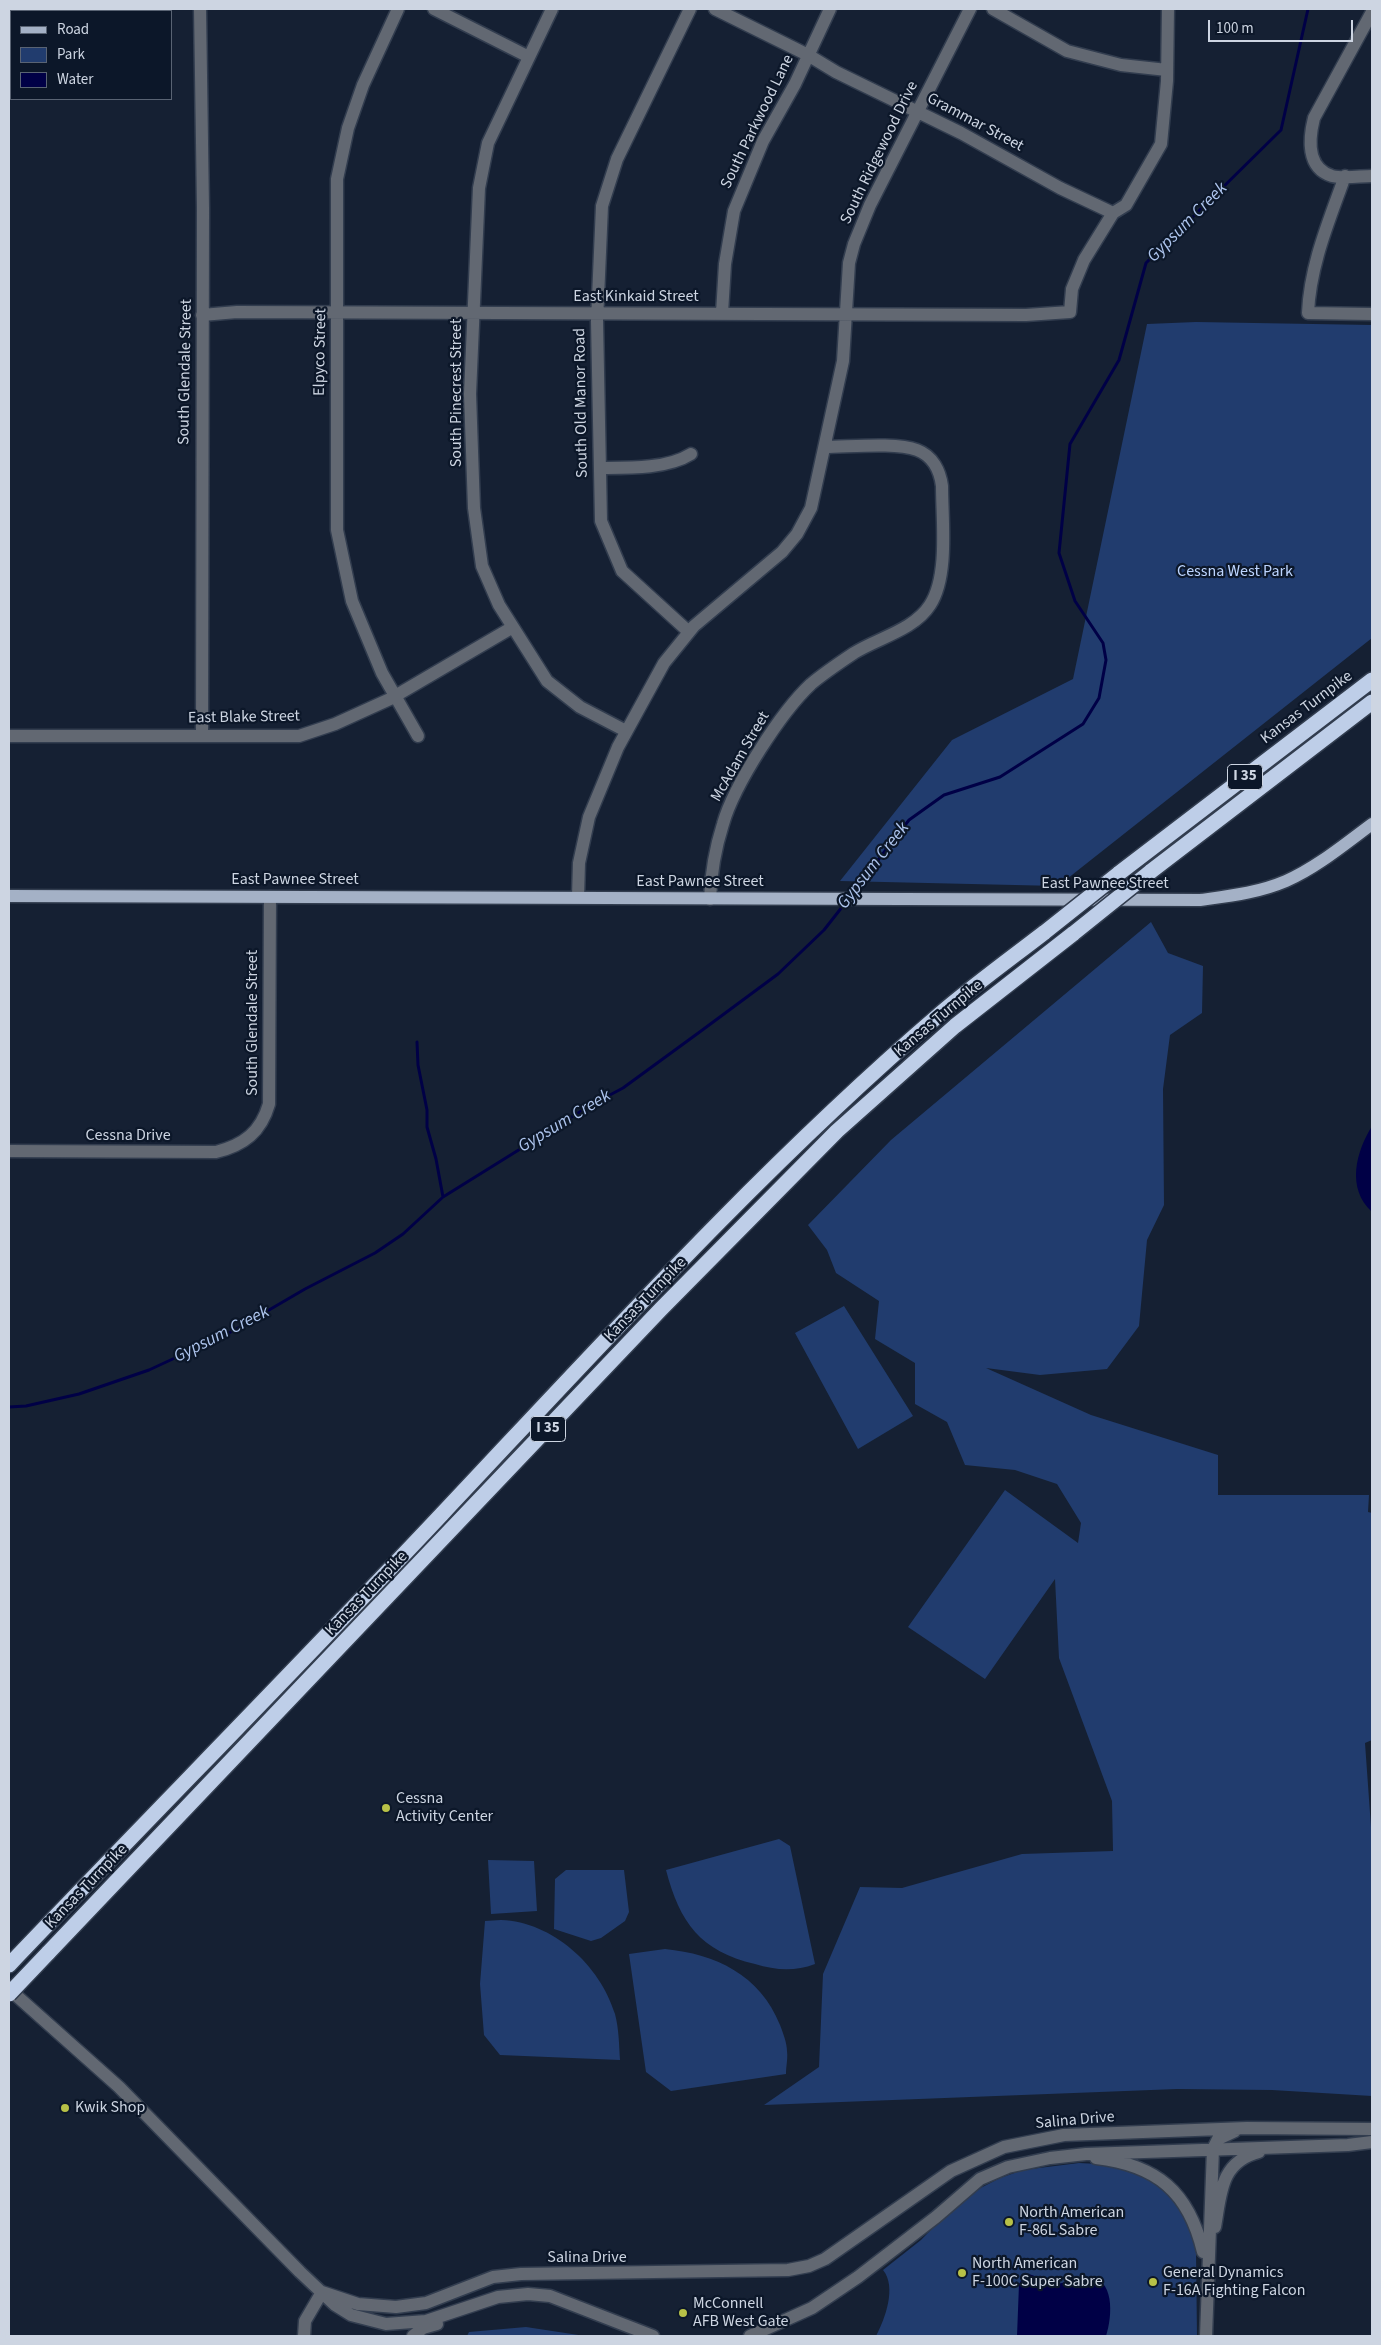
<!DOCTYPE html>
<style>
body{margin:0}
#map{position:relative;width:1381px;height:2345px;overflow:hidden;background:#152033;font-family:"Source Sans 3",sans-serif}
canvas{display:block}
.frame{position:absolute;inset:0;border:10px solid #cdd5e2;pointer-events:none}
.legend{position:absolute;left:10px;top:10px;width:162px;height:90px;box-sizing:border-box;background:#0c1729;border:1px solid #596373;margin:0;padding:6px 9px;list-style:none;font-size:15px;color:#cdd5e2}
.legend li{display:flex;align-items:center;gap:10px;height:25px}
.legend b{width:25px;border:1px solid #596373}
.scale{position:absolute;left:1208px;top:20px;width:145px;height:22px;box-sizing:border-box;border:2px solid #cdd5e2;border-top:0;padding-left:6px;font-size:15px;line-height:18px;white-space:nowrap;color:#cdd5e2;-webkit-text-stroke:4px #0c1729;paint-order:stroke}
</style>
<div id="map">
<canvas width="1381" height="2345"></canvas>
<div class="frame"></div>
<ul class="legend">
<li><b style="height:6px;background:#a4b1c6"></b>Road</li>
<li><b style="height:14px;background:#213c6e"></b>Park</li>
<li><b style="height:14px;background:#000046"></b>Water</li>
</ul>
<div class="scale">100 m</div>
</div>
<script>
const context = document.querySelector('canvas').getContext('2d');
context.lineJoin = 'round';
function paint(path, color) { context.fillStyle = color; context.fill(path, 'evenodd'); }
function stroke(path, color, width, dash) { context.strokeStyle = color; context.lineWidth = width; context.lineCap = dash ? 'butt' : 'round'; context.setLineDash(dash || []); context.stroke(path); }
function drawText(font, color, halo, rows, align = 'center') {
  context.font = font + ' "Source Sans 3",sans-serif'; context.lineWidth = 4.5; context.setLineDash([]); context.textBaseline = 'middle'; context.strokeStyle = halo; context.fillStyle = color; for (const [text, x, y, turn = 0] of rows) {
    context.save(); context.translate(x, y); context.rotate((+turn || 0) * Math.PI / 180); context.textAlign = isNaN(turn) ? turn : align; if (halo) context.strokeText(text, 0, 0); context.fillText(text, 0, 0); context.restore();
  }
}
paint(new Path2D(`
 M1196,322L1372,325V638L1058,886L840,881L952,740L1073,679L1147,324Z
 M1151,922L1168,953L1203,966L1202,1013L1170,1035L1163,1089L1164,1205L1147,1240L1139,1326L1107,1369L1040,1375L986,1368L1091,1415L1218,1455V1495H1369L1368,1512L1372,1513V1740L1365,1743L1372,1841V2096L1272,2090L1177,2089L764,2105L819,2067L823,1974L860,1887L902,1888L1022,1854L1113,1851L1112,1801L1059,1658L1055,1579L985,1679L908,1627L1005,1490L1078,1543L1081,1523L1057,1484L1015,1470L965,1465L947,1422L915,1404V1363L875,1339L879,1301L836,1273L827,1250L808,1225L891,1140Z
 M844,1306L913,1416L858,1449L795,1333Z
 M779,1839L790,1846L815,1964C794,1972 775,1970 755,1964C700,1951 680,1923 666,1870Z
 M488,1860L534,1861L537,1911L491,1914Z
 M566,1870H624L629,1912L625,1921L601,1938L591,1941L554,1929L555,1879Z
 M501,1920C553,1922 600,1965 615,2014C619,2029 619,2045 620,2060L500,2055L484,2035L480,1984L485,1921Z
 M665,1949C716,1954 760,1975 780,2025C783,2033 787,2043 787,2051C788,2059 786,2066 786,2074L671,2091L646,2072L629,1954Z
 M1079,2163L1098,2164L1132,2172L1151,2180L1167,2191L1193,2230L1196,2253L1197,2336H876C885,2319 897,2287 883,2270L921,2240L963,2197L1000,2178L1023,2170Z
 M526,2327L585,2336H467L469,2332Z`), '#213c6e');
paint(new Path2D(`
 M1372,1126V1212C1346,1188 1356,1152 1372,1126Z
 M1025,2274C1036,2273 1042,2283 1053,2284C1063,2285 1073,2278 1083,2277C1115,2273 1113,2315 1106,2336H1017L1019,2284Z`), '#000046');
stroke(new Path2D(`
 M851,895L909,820L944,795L1000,777L1083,724L1099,698L1106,660L1103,643L1075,601L1059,553L1070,444L1119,360L1146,263L1281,130L1308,9
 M417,1042L418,1065L427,1110V1127L436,1159L443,1197
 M9,1407L26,1406L79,1394L149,1370L233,1331L305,1289L375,1253L403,1234L443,1197L591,1105L623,1088L701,1031L778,974L824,930L846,902`), '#000046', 3);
const minor = new Path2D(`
 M200,9L203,208L202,735
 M398,9L363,85L348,128L337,179V530L352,601L382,673L418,736
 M434,9L529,57
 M552,9L488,143L479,188L470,394L474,508L482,566L499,605L547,681L580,707L626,731
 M715,9L808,55L836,72L961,133L1060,188L1113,213
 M993,9L1067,51L1121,65L1167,70
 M1372,12L1314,118C1309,138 1306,168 1332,176C1343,179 1361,176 1372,176
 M1345,176C1329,221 1310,265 1308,313L1372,314
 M722,313L725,264L734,211L763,141L795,84L830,9
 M202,315L237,312L1026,315L1070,312L1072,289L1084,260L1113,213L1126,205L1161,144L1167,81L1168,9
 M600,468C629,468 667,469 691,454
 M689,632L622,571L601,521L597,321L602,206L617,159L690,9
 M9,736H299L335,724L390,699L513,627
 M578,897L579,863L589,817L618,747L664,663L694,626L782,552L797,534L811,508L843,361L849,263L854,244L870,205L970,9
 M710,899C711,873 715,849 723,824C734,785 781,712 811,684C824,673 839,663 854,653C878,638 914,630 930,605C949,576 942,520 942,486C940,471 933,456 917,450C896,442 849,447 825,447
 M9,1151L216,1152C244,1145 261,1132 269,1104L270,897
 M9,1989L119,2087L300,2272L335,2305L351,2315L386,2324L426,2321L498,2297L528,2294L550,2296L653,2336
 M1096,2158C1157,2165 1189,2192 1203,2252
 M1215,2227C1221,2194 1220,2162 1259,2152
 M322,2292L358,2304L396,2307L426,2303L493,2277L521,2274L788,2270L809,2266L825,2259L951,2171L1004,2147L1064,2135L1247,2128L1372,2129
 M304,2336L305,2321L322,2292
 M413,2336L423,2328L437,2324
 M750,2336L812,2308L858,2277L936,2217L980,2179L1008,2167L1050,2158L1086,2154L1348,2145L1372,2142
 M1206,2336L1213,2149L1218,2139L1235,2131`);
const major = new Path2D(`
 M9,896L1200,900C1229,896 1258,893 1286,881C1316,868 1345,844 1372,824`);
const highway = new Path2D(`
 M1150,872L1372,702
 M1118,874L1372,680
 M48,1953L661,1309L837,1131L955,1026L1074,933
 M9,1965C153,1814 299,1666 442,1514C602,1344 763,1166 940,1014C974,985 1010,959 1045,932`);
stroke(minor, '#323d4f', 15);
stroke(major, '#323d4f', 15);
stroke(highway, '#323d4f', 18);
stroke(minor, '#626872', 12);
stroke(major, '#a4b1c6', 12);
stroke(highway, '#becee8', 15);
const highwayBridge = new Path2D(`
 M1045,932L1118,874
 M1074,933L1150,872
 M9,1994L48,1953`);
stroke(highwayBridge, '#323d4f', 18, []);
stroke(highwayBridge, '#becee8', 15);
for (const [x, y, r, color] of [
 [386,1808,5,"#b8c147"],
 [65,2108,5,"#b8c147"],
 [1009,2222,5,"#b8c147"],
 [962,2273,5,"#b8c147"],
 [1153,2282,5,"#b8c147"],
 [683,2313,5,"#b8c147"]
]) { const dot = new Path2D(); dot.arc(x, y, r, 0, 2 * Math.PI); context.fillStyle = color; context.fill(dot); stroke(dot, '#0c1729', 2); }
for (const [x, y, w] of [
 [1245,777,35],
 [548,1429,35]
]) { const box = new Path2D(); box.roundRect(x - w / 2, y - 12.5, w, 25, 4); context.fillStyle = '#0c1729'; context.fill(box); stroke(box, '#cdd5e2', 1); }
drawText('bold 15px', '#cdd5e2', null, [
 ["I 35",1245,777],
 ["I 35",548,1429]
]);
drawText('16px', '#cdd5e2', '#0c1729', [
 ["South Parkwood Lane",758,122,-64],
 ["Grammar Street",975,123,28],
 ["South Ridgewood Drive",880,153,-64],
 ["East Kinkaid Street",636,297],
 ["Elpyco Street",321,352,-89],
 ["South Glendale Street",186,372,-89],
 ["South Pinecrest Street",457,393,-90],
 ["South Old Manor Road",582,403,-91],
 ["Kansas Turnpike",1307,708,-37],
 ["East Blake Street",244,718,-1],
 ["McAdam Street",741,757,-60],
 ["East Pawnee Street",295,880],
 ["East Pawnee Street",700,882],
 ["East Pawnee Street",1105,884],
 ["Kansas Turnpike",939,1019,-40],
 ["South Glendale Street",253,1023,-90],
 ["Cessna Drive",128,1136],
 ["Kansas Turnpike",646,1300,-46],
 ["Kansas Turnpike",367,1594,-46],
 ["Kansas Turnpike",87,1887,-46],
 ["Salina Drive",1075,2121,-5],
 ["Salina Drive",587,2258]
]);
drawText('16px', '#bdd5ff', '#0c1729', [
 ["Cessna West Park",1235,572]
]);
drawText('16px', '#cdd5e2', '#0c1729', [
 ["Cessna",396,1799],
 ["Activity Center",396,1817],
 ["Kwik Shop",75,2108],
 ["North American",1019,2213],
 ["F-86L Sabre",1019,2231],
 ["North American",972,2264],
 ["F-100C Super Sabre",972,2282],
 ["General Dynamics",1163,2273],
 ["F-16A Fighting Falcon",1163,2291],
 ["McConnell",693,2304],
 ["AFB West Gate",693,2322]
], 'left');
drawText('italic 18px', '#adc4ed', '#0c1729', [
 ["Gypsum Creek",1188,223,-45],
 ["Gypsum Creek",874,866,-52],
 ["Gypsum Creek",565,1122,-31],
 ["Gypsum Creek",222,1335,-27]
]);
</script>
